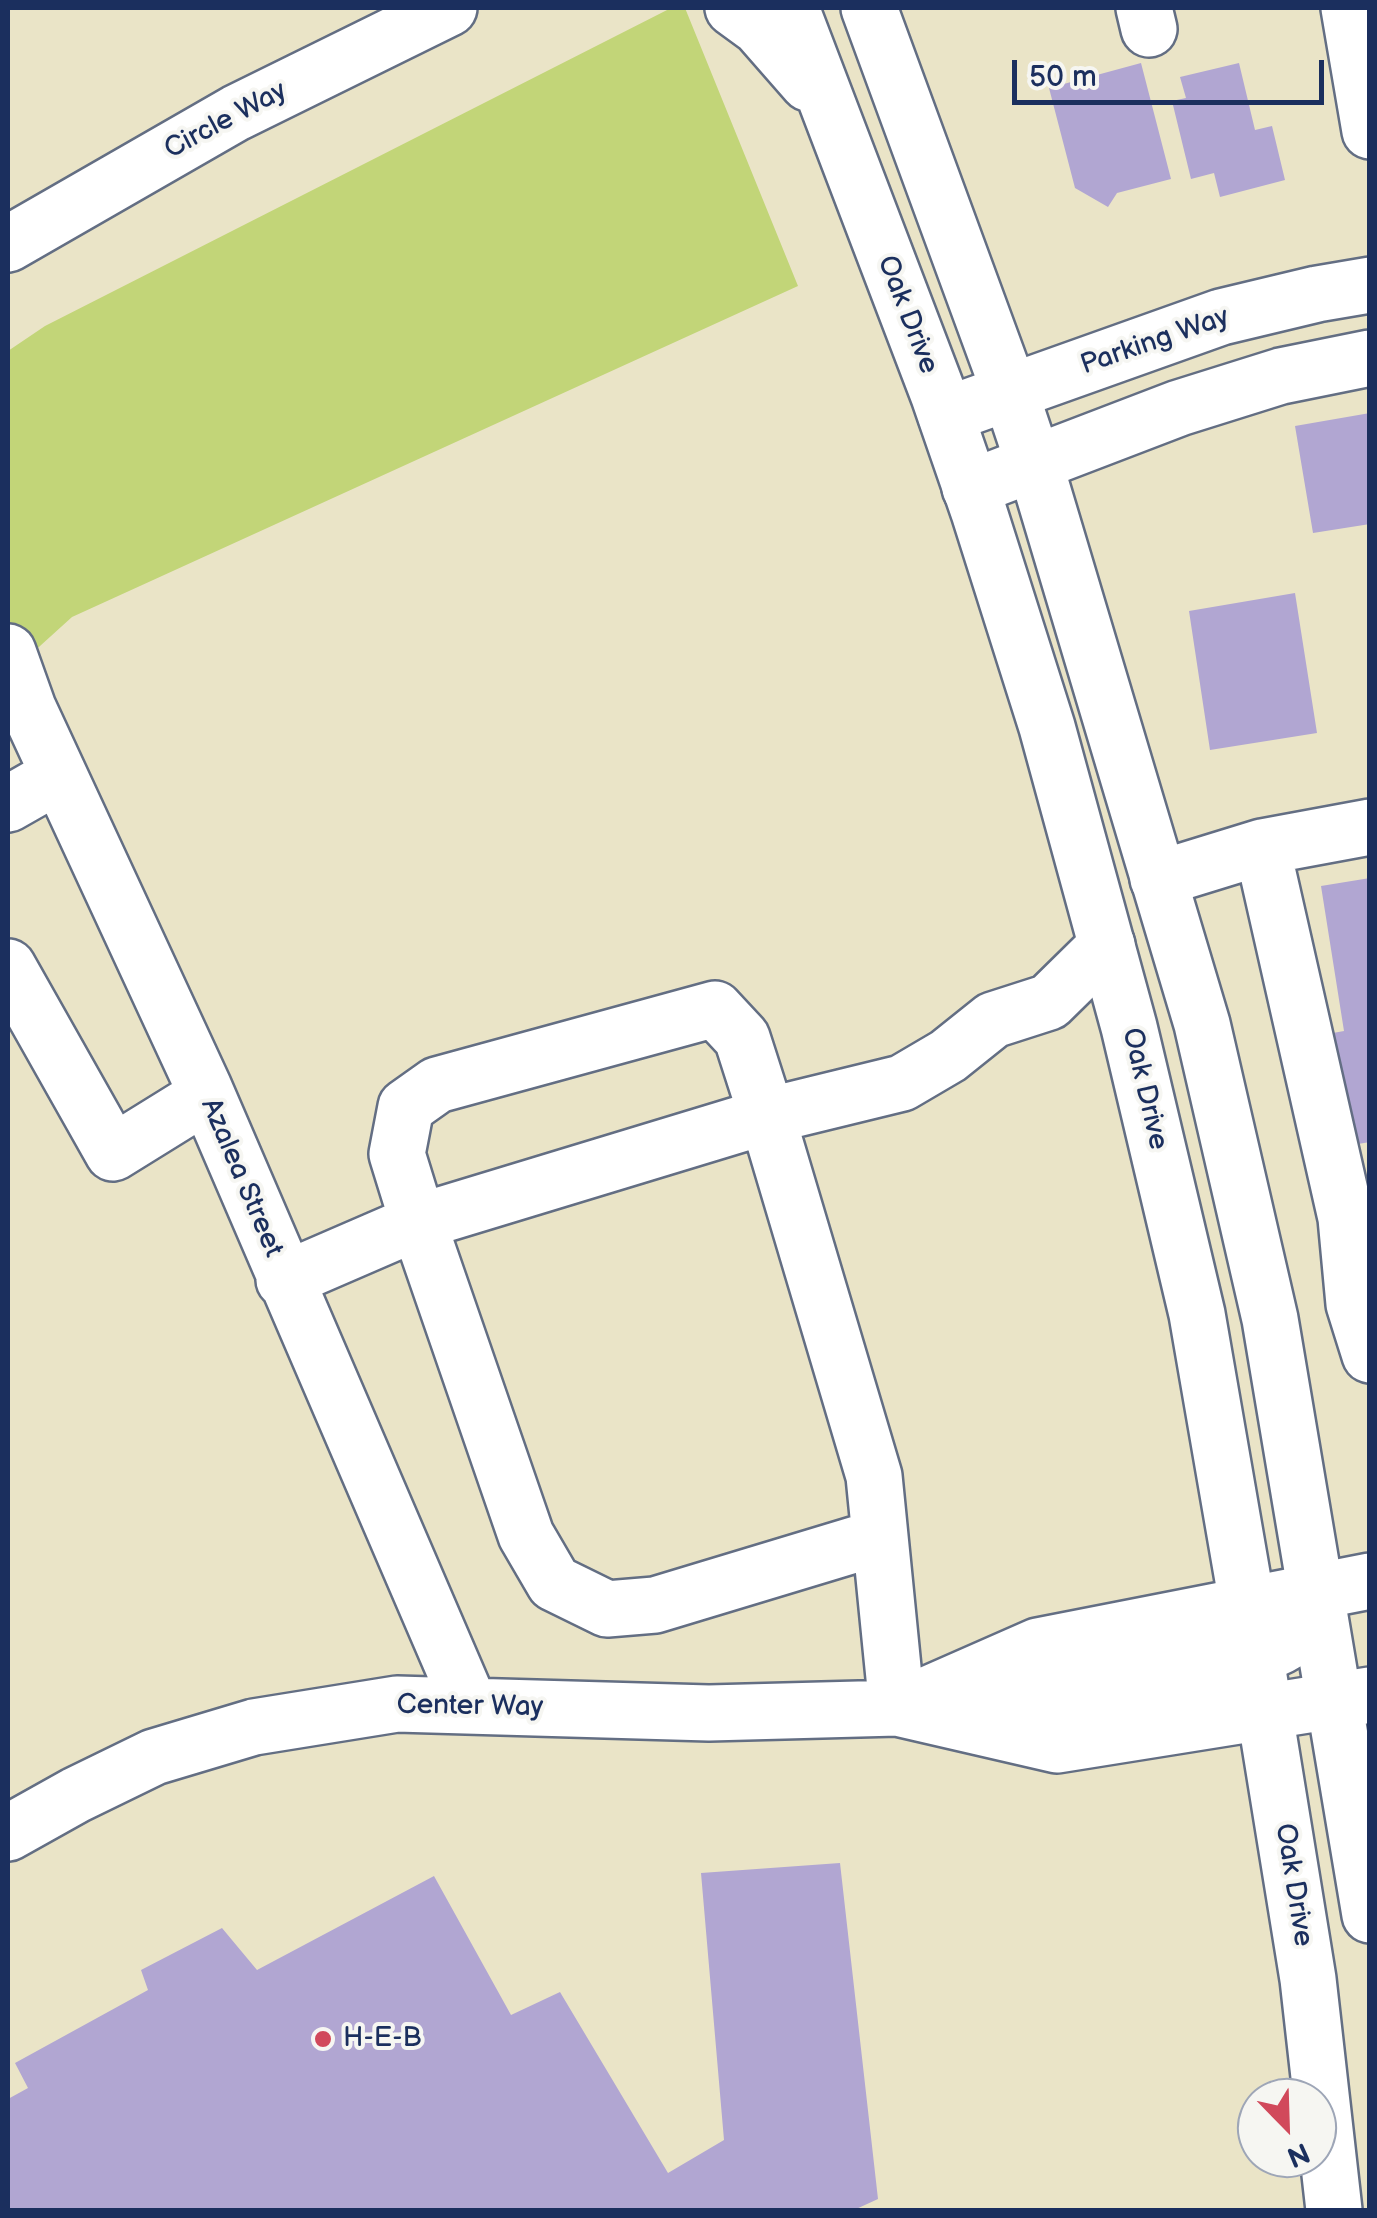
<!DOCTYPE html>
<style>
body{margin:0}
#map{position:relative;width:1377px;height:2218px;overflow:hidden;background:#eae4c7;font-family:"Balsamiq Sans",sans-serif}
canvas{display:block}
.frame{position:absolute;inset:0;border:10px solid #1b2f5e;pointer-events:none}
.north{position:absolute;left:1237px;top:2078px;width:100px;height:100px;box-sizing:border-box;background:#f6f6f2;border:2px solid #9ea6b7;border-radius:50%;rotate:157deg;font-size:28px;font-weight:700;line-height:40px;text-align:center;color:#1b2f5e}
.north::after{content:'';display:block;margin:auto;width:35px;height:45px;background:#d1495b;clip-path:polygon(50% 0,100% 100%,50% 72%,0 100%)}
.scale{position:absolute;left:1012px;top:60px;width:312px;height:45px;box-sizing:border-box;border:5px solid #1b2f5e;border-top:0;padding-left:12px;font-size:30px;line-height:35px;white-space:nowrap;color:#1b2f5e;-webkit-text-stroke:8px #f6f6f2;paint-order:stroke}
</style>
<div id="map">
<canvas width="1377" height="2218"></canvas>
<div class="frame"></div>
<div class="north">N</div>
<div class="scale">50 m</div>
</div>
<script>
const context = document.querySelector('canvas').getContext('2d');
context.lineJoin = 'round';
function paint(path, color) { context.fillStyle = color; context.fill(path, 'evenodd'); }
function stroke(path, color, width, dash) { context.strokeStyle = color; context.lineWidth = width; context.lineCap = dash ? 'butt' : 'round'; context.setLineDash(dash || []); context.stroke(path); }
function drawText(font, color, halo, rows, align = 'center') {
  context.font = font + ' "Balsamiq Sans",sans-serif'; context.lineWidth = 8; context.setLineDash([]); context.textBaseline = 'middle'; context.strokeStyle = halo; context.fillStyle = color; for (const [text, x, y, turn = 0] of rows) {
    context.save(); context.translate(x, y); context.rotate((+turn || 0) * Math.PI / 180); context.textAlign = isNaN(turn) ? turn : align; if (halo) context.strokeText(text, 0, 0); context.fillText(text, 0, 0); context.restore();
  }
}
paint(new Path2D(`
 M671,8H685L798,286L72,617L8,675V351L45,326Z`), '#c2d578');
paint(new Path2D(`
 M1141,63L1171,179L1117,193L1108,207L1075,188L1049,88Z
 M1239,63L1255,130L1272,126L1285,180L1220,197L1214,173L1191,179L1172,101L1186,98L1180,77Z
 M1370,413V524L1313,533L1295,426Z
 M1295,593L1317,733L1210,750L1189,611Z
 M1370,878V1142L1340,1147L1322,1035L1344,1031L1321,886Z
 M840,1863L878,2199L854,2210H8V2099L28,2088L15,2063L148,1990L141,1970L222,1928L257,1970L434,1876L511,2015L560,1992L668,2173L724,2140L701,1873Z`), '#b1a6d2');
const minor = new Path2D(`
 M1144,8L1149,29
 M1349,8L1370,131
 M8,244L236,113L449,8
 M946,415L1221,317L1317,294L1370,285
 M970,488L1179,408L1281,376L1370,358
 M8,652L28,708L204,1088L470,1706
 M8,804L59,775
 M1370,827L1262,847L1346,1218L1354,1304L1370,1355
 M1158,879L1262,847
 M8,967L113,1153L205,1096
 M284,1280L418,1222L397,1154L406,1107L437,1085L715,1009L742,1038L767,1116L902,1083L948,1056L993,1020L1049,1002L1107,945
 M880,1537L655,1605L607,1609L554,1583L526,1535L418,1222L767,1116L874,1476L897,1708
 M949,1704C1003,1700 1265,1671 1292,1638C1302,1626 1308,1604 1315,1590
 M897,1708L1038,1646L1370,1581
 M8,1833L76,1795L154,1757L254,1727L397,1704L709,1713L897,1708L1057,1745L1370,1695`);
const major = new Path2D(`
 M733,8L759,27L808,83
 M791,8L939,396L979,512L1047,727L1129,1027L1197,1314L1247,1603L1308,1979L1334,2210
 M869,8L1010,392L1042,488L1202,1024L1270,1319L1370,1915`);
stroke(minor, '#636e83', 60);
stroke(major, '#636e83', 60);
stroke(minor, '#fff', 55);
stroke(major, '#fff', 55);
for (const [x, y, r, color] of [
 [323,2039,10,"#d1495b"]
]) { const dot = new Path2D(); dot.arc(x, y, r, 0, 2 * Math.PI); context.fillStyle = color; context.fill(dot); stroke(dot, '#f6f6f2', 4); }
drawText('28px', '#1b2f5e', '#f6f6f2', [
 ["Circle Way",226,121,-28],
 ["Oak Drive",907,315,69],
 ["Parking Way",1155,342,-19],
 ["Oak Drive",1144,1089,77],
 ["Azalea Street",241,1178,67],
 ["Center Way",470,1707,1],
 ["Oak Drive",1293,1885,81]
]);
drawText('28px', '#1b2f5e', '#f6f6f2', [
 ["H-E-B",343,2039]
], 'left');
</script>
